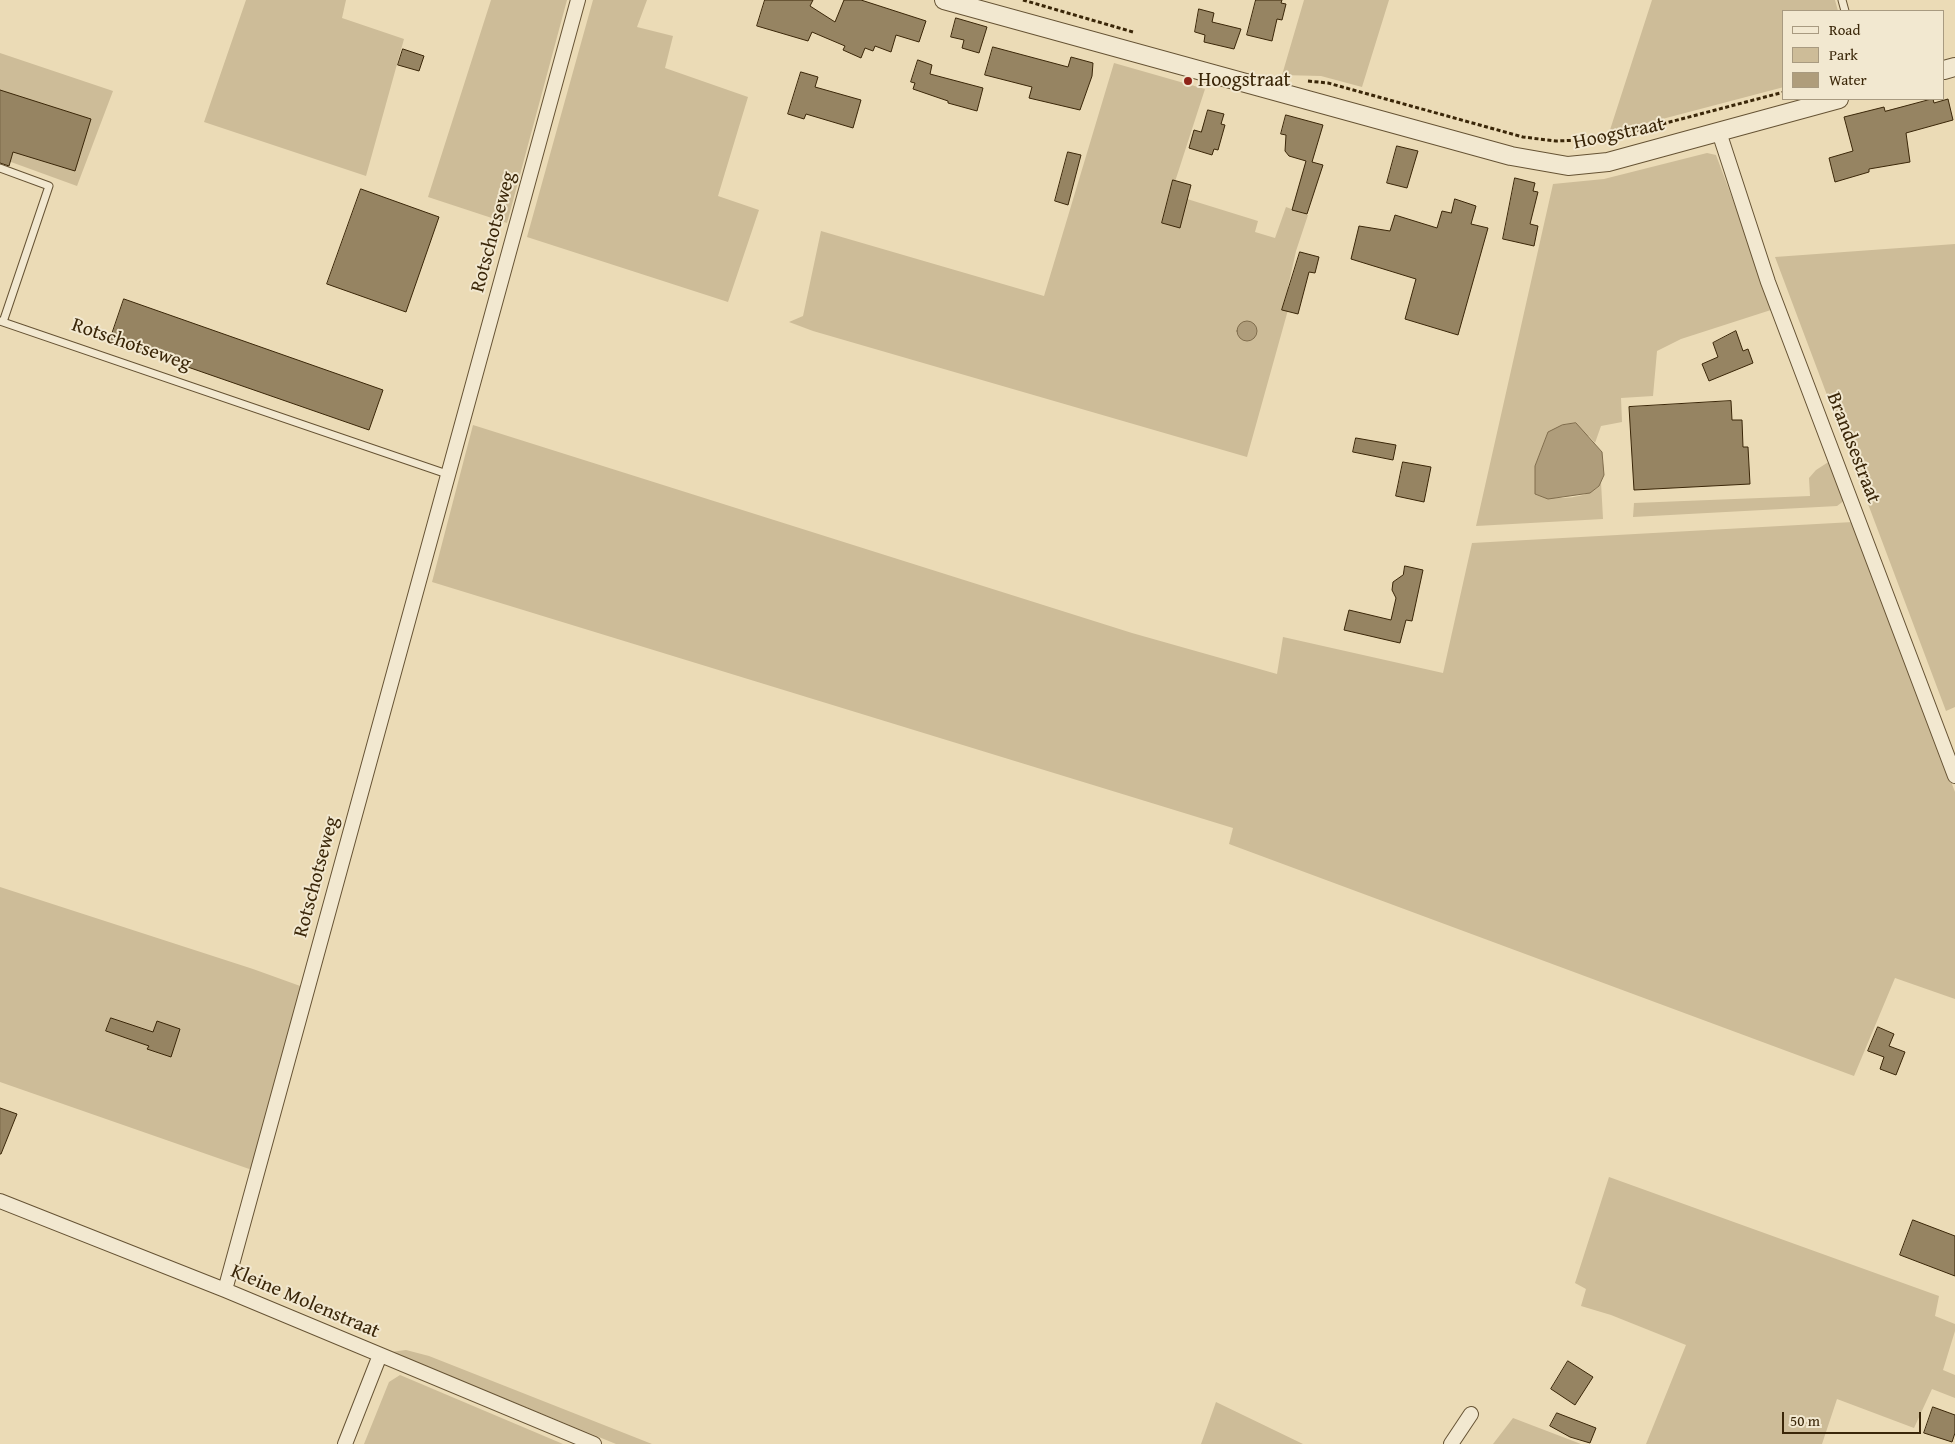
<!DOCTYPE html>
<style>
body{margin:0}
#map{position:relative;width:1955px;height:1444px;overflow:hidden;background:#ebdbb6;font-family:"Gentium Book Plus",serif}
canvas{display:block}
.legend{position:absolute;left:1782px;top:10px;width:162px;height:90px;box-sizing:border-box;background:#f2e8d0;border:1px solid #a89a80;margin:0;padding:6px 9px;list-style:none;font-size:15px;color:#3a2608}
.legend li{display:flex;align-items:center;gap:10px;height:25px}
.legend b{width:25px;border:1px solid #a89a80}
.scale{position:absolute;left:1782px;top:1412px;width:139px;height:22px;box-sizing:border-box;border:2px solid #3a2608;border-top:0;padding-left:6px;font-size:15px;line-height:18px;white-space:nowrap;color:#3a2608;-webkit-text-stroke:4px #f2e8d0;paint-order:stroke}
</style>
<div id="map">
<canvas width="1955" height="1444"></canvas>
<ul class="legend">
<li><b style="height:6px;background:#f2e8d0"></b>Road</li>
<li><b style="height:14px;background:#cdbc98"></b>Park</li>
<li><b style="height:14px;background:#af9d7b"></b>Water</li>
</ul>
<div class="scale">50 m</div>
</div>
<script>
const context = document.querySelector('canvas').getContext('2d');
context.lineJoin = 'round';
function paint(path, color) { context.fillStyle = color; context.fill(path, 'evenodd'); }
function stroke(path, color, width, dash) { context.strokeStyle = color; context.lineWidth = width; context.lineCap = dash ? 'butt' : 'round'; context.setLineDash(dash || []); context.stroke(path); }
function drawText(font, color, halo, rows, align = 'center') {
  context.font = font + ' "Gentium Book Plus",serif'; context.lineWidth = 4; context.setLineDash([]); context.textBaseline = 'middle'; context.strokeStyle = halo; context.fillStyle = color; for (const [text, x, y, turn = 0] of rows) {
    context.save(); context.translate(x, y); context.rotate((+turn || 0) * Math.PI / 180); context.textAlign = isNaN(turn) ? turn : align; if (halo) context.strokeText(text, 0, 0); context.fillText(text, 0, 0); context.restore();
  }
}
paint(new Path2D(`
 M246,0H346L342,18L404,39L366,176L204,122Z
 M491,0H567L507,223L428,197Z
 M593,0H647L637,27L673,36L665,68L748,97L718,196L759,210L728,302L527,237Z
 M1304,0H1389L1362,87L1321,76L1282,75Z
 M1652,0H1835L1838,11H1784V87L1609,133Z
 M0,53L113,91L77,186L0,158Z
 M1114,63L1205,89L1171,194L1258,221L1255,232L1275,238L1286,207L1308,215L1296,251L1288,287L1293,292L1247,457L813,331L789,322L803,316L821,231L1044,296Z
 M1707,153L1716,155L1774,309L1681,339L1657,351L1653,396L1621,398L1622,422L1601,426L1595,443L1589,436L1548,432L1535,466V494C1551,501 1593,500 1601,482L1603,519L1476,526L1553,184L1604,179Z
 M1955,244V707L1946,711L1775,257Z
 M473,425L1132,633L1277,674L1283,637L1443,673L1472,543L1853,522L1955,792V999L1895,978L1854,1076L1229,844L1233,828L432,582Z
 M1830,461L1845,500L1837,506L1633,517L1634,503L1810,496L1809,478L1816,470Z
 M0,887L253,969L303,987L255,1171L0,1082Z
 M1609,1177L1939,1296L1935,1316L1955,1324V1331L1943,1370L1955,1375V1398L1932,1389L1914,1428L1837,1399L1822,1444H1646L1686,1345L1611,1315L1581,1306L1586,1289L1575,1283Z
 M406,1350L429,1356L652,1444H616L391,1352Z
 M400,1375L563,1444H364L389,1382Z
 M1216,1402L1303,1444H1201Z
 M1513,1418L1581,1444H1493Z`), '#cdbc98');
const water = new Path2D(`
 M1237 331a10 10 0 1 1 20 0a10 10 0 1 1-20 0Z
 M1576,423L1602,452L1604,475L1599,486L1590,493L1548,499L1535,494V466L1548,432L1562,425Z`);
paint(water, '#af9d7b');
stroke(water, '#806d4d', 1);
const building = new Path2D(`
 M765,0H813L810,6L835,22L844,0H861L926,21L919,42L896,35L891,52L875,46L873,51L865,48L861,58L843,50L845,46L812,32L808,41L757,26Z
 M1256,0H1282L1281,3L1286,4L1282,20L1277,19L1272,41L1247,35Z
 M1199,9L1214,13L1212,22L1241,29L1234,49L1204,42L1205,35L1195,32Z
 M956,18L987,27L979,53L962,48L964,40L951,37Z
 M993,47L1068,67L1071,57L1093,63L1092,76L1080,110L1029,98L1032,87L985,75Z
 M403,49L424,56L419,71L398,65Z
 M918,60L932,65L930,74L983,88L977,111L948,103V101L913,89L915,83L911,82Z
 M801,72L818,77L815,87L861,100L853,128L806,114L804,119L788,114Z
 M0,90L91,119L75,171L13,152L9,166L0,163Z
 M1933,99L1934,103L1948,99L1953,120L1906,133L1910,162L1869,169V172L1835,182L1829,158L1853,151L1844,117L1884,107L1885,111Z
 M1208,110L1224,114L1221,124L1225,125L1218,150L1214,149L1212,155L1189,148L1194,130L1201,132Z
 M1286,115L1323,125L1312,162L1323,165L1307,214L1292,210L1306,161L1289,156L1285,151L1286,135L1281,134Z
 M1397,146L1418,151L1407,188L1387,183Z
 M1068,152L1081,155L1068,205L1055,201Z
 M1515,178L1535,183L1533,191L1538,192L1530,224L1538,226L1534,246L1503,239Z
 M1173,180L1191,185L1180,228L1162,223Z
 M361,189L439,217L406,312L327,284Z
 M1455,199L1476,206L1471,224L1488,228L1458,335L1405,319L1416,279L1351,259L1359,226L1390,231L1395,215L1437,228L1442,211L1451,213Z
 M1300,252L1319,257L1315,273L1309,272L1298,314L1282,310Z
 M124,299L383,390L369,430L110,340Z
 M1736,331L1743,351L1748,349L1753,363L1709,381L1702,364L1718,357L1713,343Z
 M1731,401L1732,420H1742L1743,447H1748L1750,484L1634,490L1629,407Z
 M1356,438L1396,445L1393,460L1353,452Z
 M1403,462L1431,467L1424,502L1396,496Z
 M1405,566L1423,570L1412,621L1406,620L1400,643L1344,630L1349,610L1391,620L1396,598L1392,590L1393,582L1403,575Z
 M111,1018L153,1032L157,1021L180,1029L171,1057L147,1049L149,1046L106,1031Z
 M1878,1027L1894,1034L1889,1046L1905,1052L1896,1075L1880,1069L1884,1057L1868,1051Z
 M0,1108L17,1114L1,1154H0Z
 M1913,1220L1955,1236V1276L1900,1255Z
 M1568,1361L1593,1377L1575,1405L1551,1389Z
 M1933,1407L1955,1415V1433L1952,1442L1924,1433Z
 M1557,1413L1596,1428L1590,1443L1570,1437L1550,1426Z`);
paint(building, '#968462');
stroke(building, '#3a2608', 1);
const service = new Path2D(`
 M1842,0L1845,11
 M0,168L49,186L3,322
 M0,321L447,474`);
const minor = new Path2D(`
 M1719,132L1768,282L1955,776
 M0,1201L225,1290L594,1444
 M225,1290L578,0
 M345,1444L380,1355
 M1451,1444L1471,1414`);
const tertiary = new Path2D(`
 M944,0L1511,156L1568,166L1608,162L1839,99
 M1944,70L1955,67`);
stroke(service, '#665334', 9);
stroke(minor, '#665334', 16);
stroke(tertiary, '#665334', 20);
stroke(new Path2D(`
 M1023,0L1133,32
 M1308,81L1328,83L1523,137L1556,141L1605,139L1784,92`), '#3a2608', 3, [4, 2.5]);
stroke(service, '#f2e8d0', 7);
stroke(minor, '#f2e8d0', 14);
stroke(tertiary, '#f2e8d0', 18);
for (const [x, y, r, color] of [
 [1188,81,5,"#8f2418"]
]) { const dot = new Path2D(); dot.arc(x, y, r, 0, 2 * Math.PI); context.fillStyle = color; context.fill(dot); stroke(dot, '#f2e8d0', 2); }
drawText('20px', '#3a2608', '#f2e8d0', [
 ["Hoogstraat",1198,81]
], 'left');
drawText('20px', '#3a2608', '#f2e8d0', [
 ["Hoogstraat",1619,134,-12],
 ["Rotschotseweg",494,232,-75],
 ["Rotschotseweg",131,345,19],
 ["Brandsestraat",1853,448,69],
 ["Rotschotseweg",317,877,-75],
 ["Kleine Molenstraat",305,1302,23]
]);
</script>
